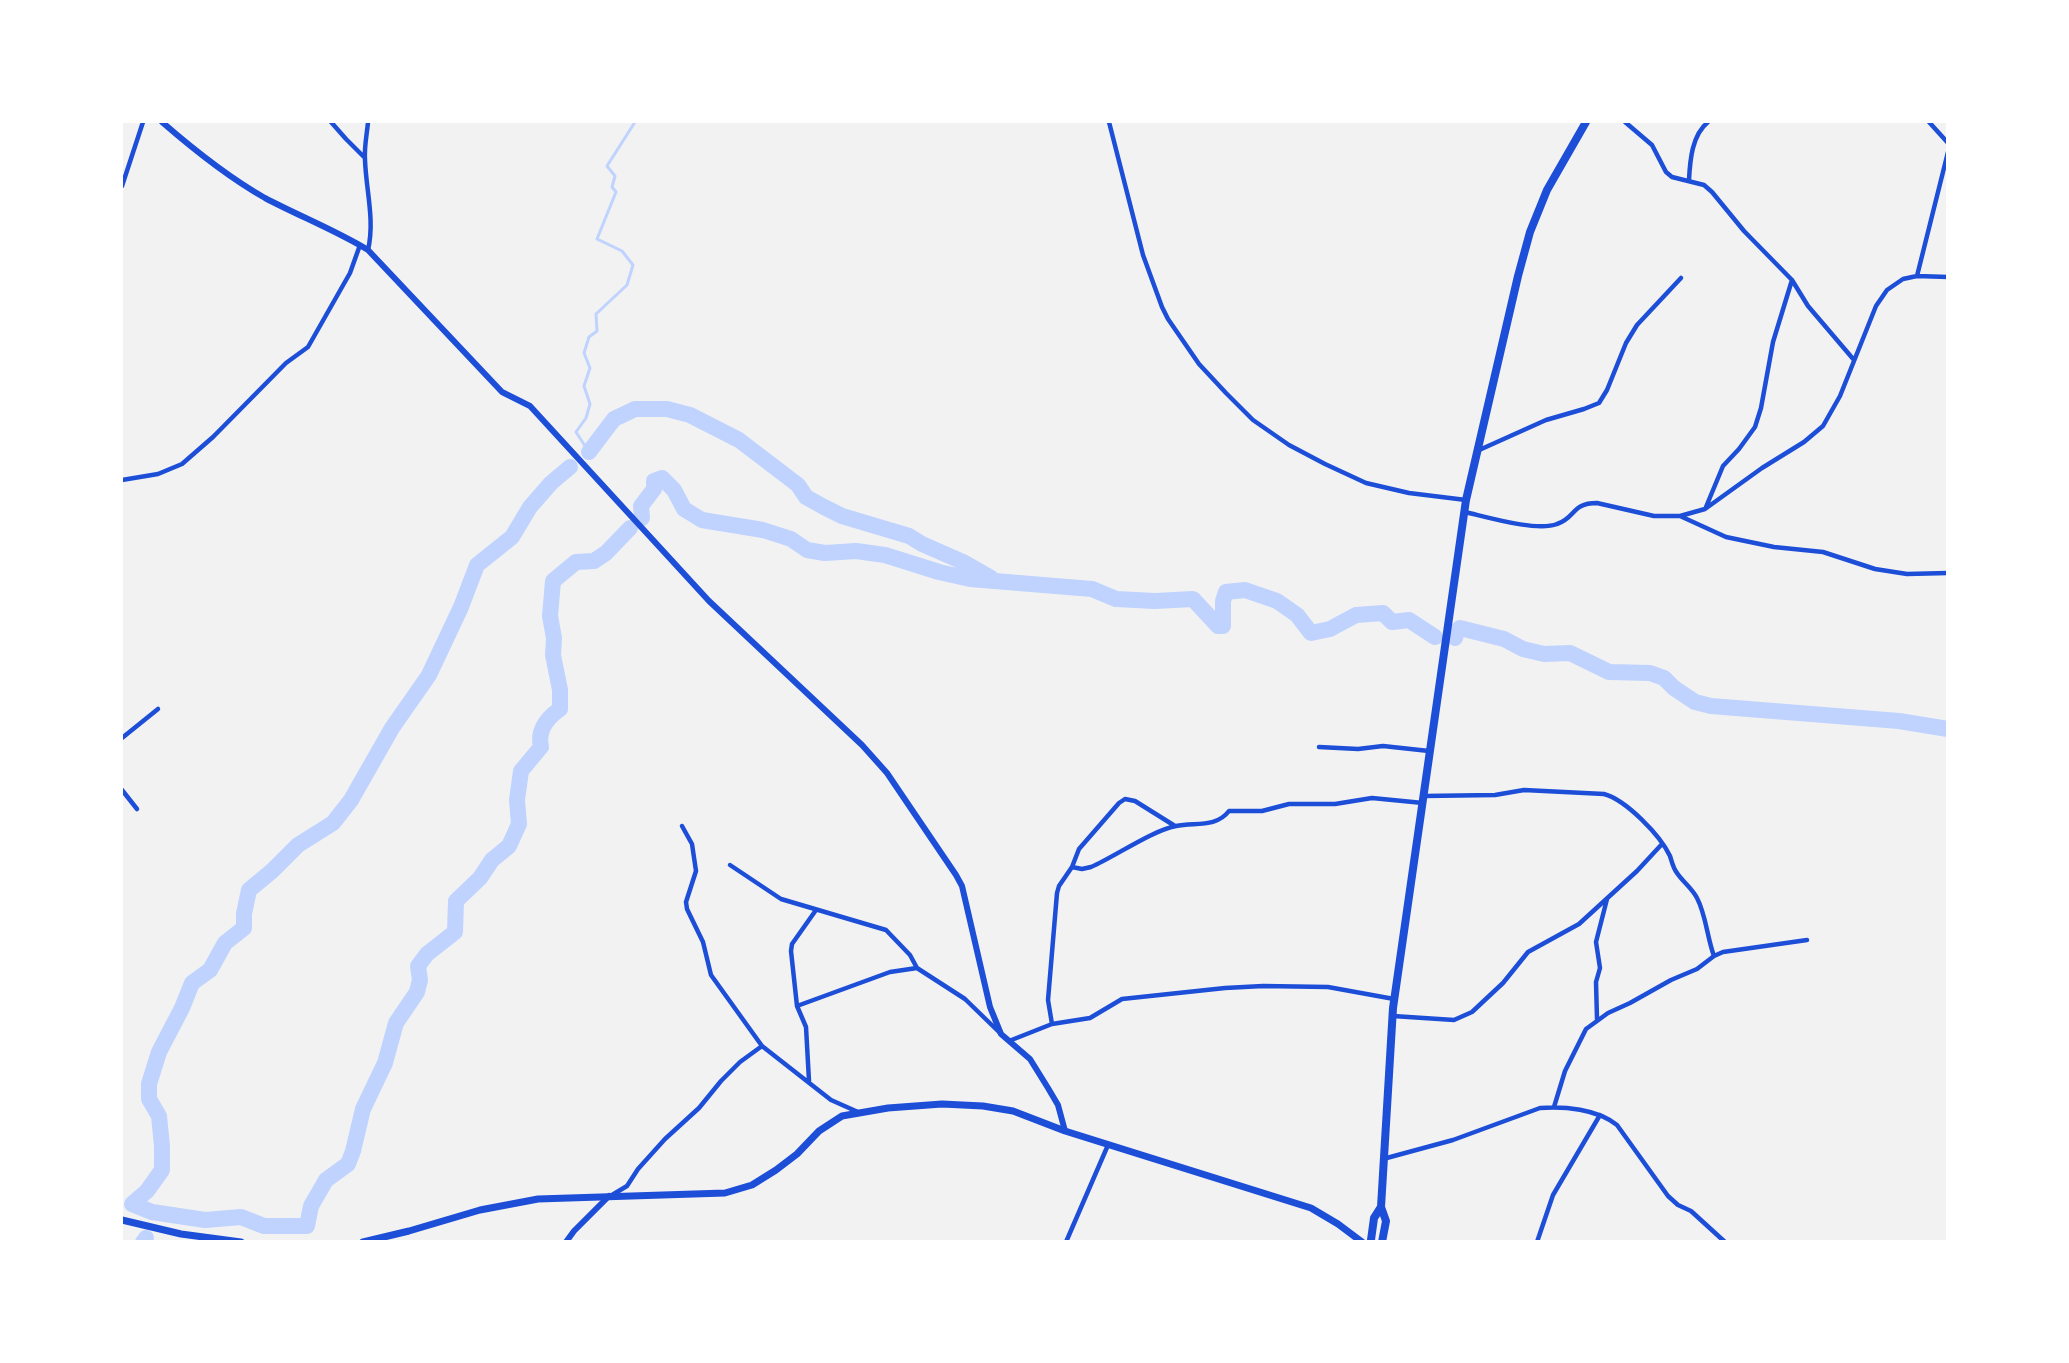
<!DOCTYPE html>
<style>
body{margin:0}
#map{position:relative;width:2069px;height:1363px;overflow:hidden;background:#f2f2f2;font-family:"Source Sans 3",sans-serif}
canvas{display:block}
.frame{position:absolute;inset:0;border:123px solid #fff;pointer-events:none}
</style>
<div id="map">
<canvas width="2069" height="1363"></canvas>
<div class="frame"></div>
</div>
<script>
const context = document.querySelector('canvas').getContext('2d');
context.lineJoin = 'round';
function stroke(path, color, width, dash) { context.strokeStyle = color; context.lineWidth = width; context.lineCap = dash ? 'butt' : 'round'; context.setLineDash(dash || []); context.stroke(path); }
stroke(new Path2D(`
 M589,452L576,432L586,418L590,404L584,386L590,368L584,353L589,337L597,331L596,314L627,285L633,265L622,251L597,239L616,192L612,187L615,176L607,166L635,122`), '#bfd3fe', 3);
stroke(new Path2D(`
 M589,452L614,419L635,409H667L690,415L739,440L798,485L806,497L824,507L842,516L909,536L922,544L963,562L991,578
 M570,467L551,483L530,507L512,537L477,565L461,607L429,675L392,728L351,800L333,823L298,845L272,871L249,890L244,914V928L225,943L210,970L192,983L182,1008L159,1052L149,1084V1099L159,1116L162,1146V1170L147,1191L132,1204L152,1212L205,1220L241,1217L264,1226H307L311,1206L326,1180L348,1164L353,1151L363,1109L385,1063L396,1023L417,992L420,980L418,966L427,954L455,932L456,901L480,878L492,860L509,846L519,824L517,800L521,771L541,747C537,730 547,718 560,709V690L553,655L554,638L550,616L553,581L576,562L594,561L606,553L630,528
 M642,518L641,506L654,489V481L662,478L674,490L684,509L702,520L763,530L791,539L807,550L825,553L856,551L885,555L939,572L970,579L1092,589L1116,599L1155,601L1193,599L1218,626H1223V601L1226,592L1245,590L1277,601L1297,615L1311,633L1330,629L1356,615L1383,613L1392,622L1409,620L1435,637
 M1455,638L1457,631L1460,628L1504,639L1523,649L1544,654L1570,653L1609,672L1650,673L1664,678L1674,688L1695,702L1711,706L1899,721L1948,729
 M143,1242L146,1238`), '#bfd3fe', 16);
stroke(new Path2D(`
 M331,122L346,139L364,157
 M368,122C367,134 364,147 365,160C366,190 375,220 368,250
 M1109,122L1143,255L1162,307L1168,319L1199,364L1226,393L1253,420L1289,445L1325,464L1366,483L1409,493L1466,500
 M1625,122L1652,145L1666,172L1672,177L1704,185L1712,192L1744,231L1792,280L1808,306L1854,360
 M1929,122L1948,143
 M1689,180C1690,160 1692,135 1708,122
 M122,186L143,122
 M1917,276L1948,152
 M1477,451L1546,420L1584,409L1599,403L1607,390L1626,343L1637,325L1681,278
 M122,480L158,474L182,464L213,437L286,363L308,347L350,273L360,245
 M1706,507L1723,466L1739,449L1755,427L1761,408L1773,342L1792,280
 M1465,512C1487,517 1537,532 1557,524C1576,518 1571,503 1597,503L1654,516H1680L1705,509L1762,468L1804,442L1823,426L1840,396L1876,306L1887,290L1903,279L1917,276L1948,277
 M1680,516L1726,537L1774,547L1823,552L1875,569L1907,574L1948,573
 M122,738L158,709
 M1319,747L1358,749L1383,746L1429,751
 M122,790L137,809
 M1424,796L1495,795L1524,790L1604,794C1626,800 1660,835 1670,856C1672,862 1673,868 1677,873C1683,882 1692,888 1697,898C1706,915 1707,937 1714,956
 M682,826L692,844L696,871L686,902L687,909L703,942L711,975L762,1046L831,1100L858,1112
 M730,865L781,899L886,930L910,955L917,968L965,999L999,1032
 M1072,867L1082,869L1091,867C1116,856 1151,831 1176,826C1195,822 1216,828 1229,811H1262L1289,804H1335L1372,798L1423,803
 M797,1006L890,972L917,968
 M1393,1016L1454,1020L1472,1012L1503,983L1528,952L1579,924L1637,871L1662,844
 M1597,1019L1596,982L1600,968L1596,942L1607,899
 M1052,1024L1090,1018L1122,999L1225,988L1263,986L1328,987L1394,999
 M1009,1041L1052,1024L1048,1000L1057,893L1059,886L1072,867L1079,849L1119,803L1125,799L1135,801L1175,826
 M809,1081L806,1027L797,1006L791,951L792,944L816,910
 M1554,1107L1565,1071L1586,1029L1608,1013L1630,1003L1671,980L1697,969L1714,956L1723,952L1807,940
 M1383,1159L1453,1140L1540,1108C1564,1106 1597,1109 1617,1125L1668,1196L1678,1205L1691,1211L1725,1242
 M612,1195L627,1186L638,1169L665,1139L699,1108L721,1081L740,1062L762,1046
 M1066,1242L1108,1145
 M1537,1242L1553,1195L1600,1115`), '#1d4ed8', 4.5);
stroke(new Path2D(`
 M162,122C193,149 228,177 265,198C299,216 335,230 368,250L502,392L530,406L709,601L862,745L887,773L956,875L962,886L990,1007L1001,1034L1030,1059L1048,1088L1058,1105L1065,1131
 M566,1242L574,1231L609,1196`), '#1d4ed8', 6);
stroke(new Path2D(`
 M122,1220L181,1234L241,1242
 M363,1242L409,1231L480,1210L538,1199L725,1193L752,1185L776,1170L797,1154L819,1131L842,1116L888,1108L942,1104L983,1106L1013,1111L1065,1131L1311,1208L1338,1224L1362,1242`), '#1d4ed8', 7);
stroke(new Path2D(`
 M1381,1207L1386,1221L1382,1242
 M1371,1240L1374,1218L1381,1207L1393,1008L1466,500L1518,276L1530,232L1547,190L1586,122`), '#1d4ed8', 8);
</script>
